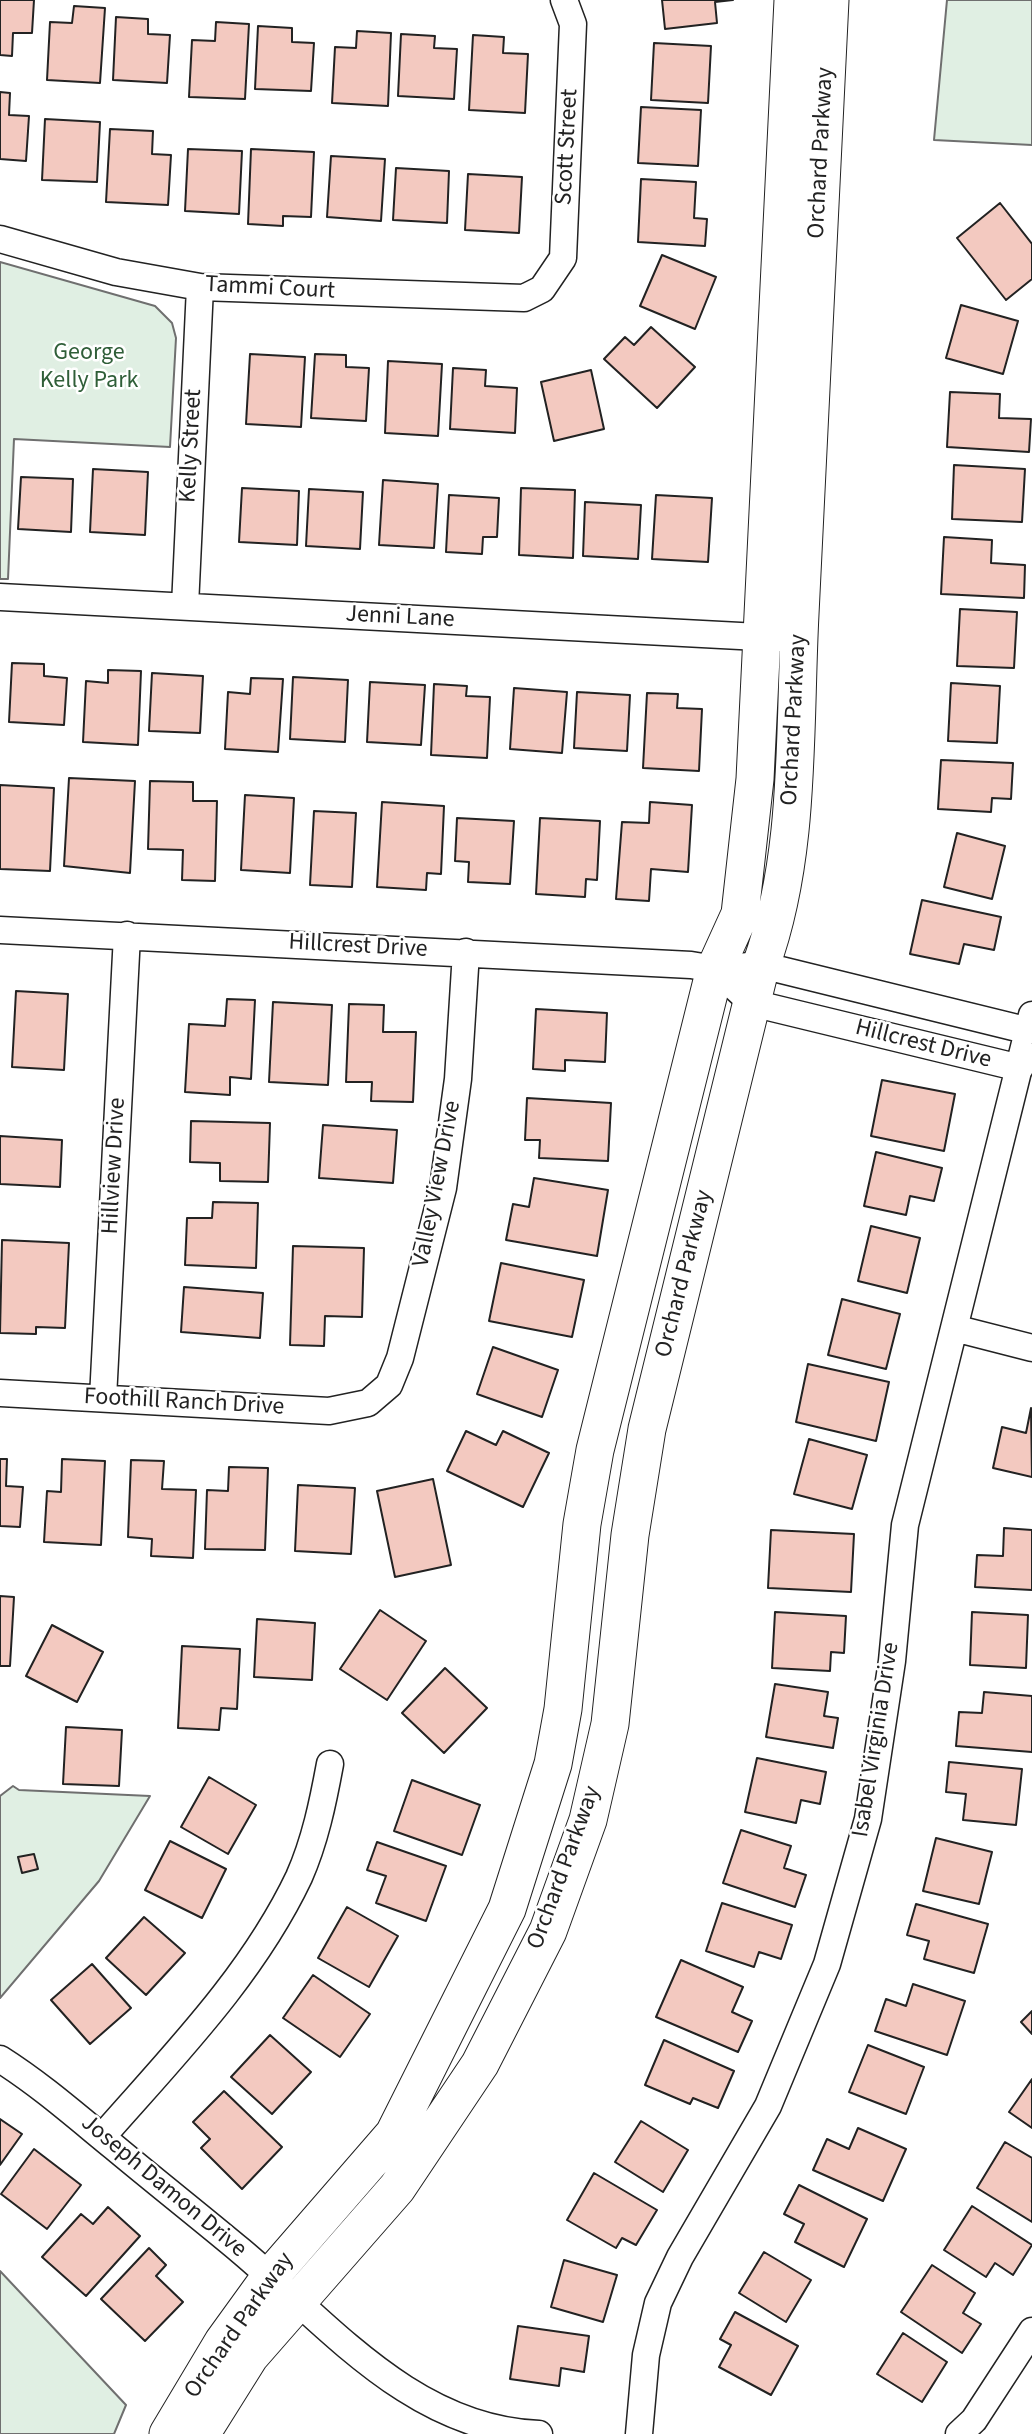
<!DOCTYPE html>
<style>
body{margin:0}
canvas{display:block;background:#fff}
</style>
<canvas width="1032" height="2434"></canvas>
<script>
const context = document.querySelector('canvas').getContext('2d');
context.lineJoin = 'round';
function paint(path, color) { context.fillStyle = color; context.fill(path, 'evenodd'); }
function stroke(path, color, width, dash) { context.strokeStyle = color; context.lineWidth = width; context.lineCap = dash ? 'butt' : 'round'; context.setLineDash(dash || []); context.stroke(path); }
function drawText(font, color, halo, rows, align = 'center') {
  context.font = font + ' "Source Sans 3",sans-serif'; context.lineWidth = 5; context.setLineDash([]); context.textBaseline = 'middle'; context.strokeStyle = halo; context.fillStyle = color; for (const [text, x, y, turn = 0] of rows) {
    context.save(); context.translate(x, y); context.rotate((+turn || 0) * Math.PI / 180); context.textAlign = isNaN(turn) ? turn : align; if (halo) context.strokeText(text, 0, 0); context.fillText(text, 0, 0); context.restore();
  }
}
const green = new Path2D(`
 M947,0H1032V145L934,140Z
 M0,262L155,306L172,323L176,338L170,447L14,439L8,579H0Z
 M13,1786L19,1790L150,1796L99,1881L0,1998V1796Z
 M0,2271L126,2405L114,2434H0Z`);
paint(green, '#e0efe3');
stroke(green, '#6f6f6f', 2);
const building = new Path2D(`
 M0,0H34L32,33H13L12,56L0,55Z
 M662,0H733L715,2L717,23L665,29Z
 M74,6L105,8L100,83L47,80L50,22L72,23Z
 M116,17L148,19V34L170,35L167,83L113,80Z
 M216,22L249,24L245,99L189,97L192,40L215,41Z
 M258,26L292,28V42L314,43L311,91L255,89Z
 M357,31L391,33L388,106L332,103L335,47L356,48Z
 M401,34L435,36L434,48L457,49L454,99L398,96Z
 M473,35L504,37L503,53L528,54L525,113L469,110Z
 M654,43L711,46L708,103L651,100Z
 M0,92L10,93L9,115L29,116L26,161L0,159Z
 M641,107L701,110L698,166L638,163Z
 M45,119L100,122L97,182L42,180Z
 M110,129L153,131L152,154L171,155L168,205L106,202Z
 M188,149L242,151L239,214L185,211Z
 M251,149L314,152L311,217L283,216V226L248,224Z
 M331,156L385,159L381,221L327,217Z
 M396,168L449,171L447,223L393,220Z
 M468,174L522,177L519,233L465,230Z
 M641,179L696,182L694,218L707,219L705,246L638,242Z
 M1000,203L1032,244V279L1006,300L957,238Z
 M662,255L716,277L695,329L640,306Z
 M961,305L1018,321L1003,374L946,358Z
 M651,327L695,367L657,408L604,359L625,337L634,345Z
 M250,354L305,357L301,427L246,424Z
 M315,354L346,355V367L369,368L366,421L311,418Z
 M388,361L442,364L438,436L385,433Z
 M453,368L486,370L485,386L517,388L515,433L450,429Z
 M591,370L604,429L554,441L541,382Z
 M950,392L1000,394L999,418L1031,419L1029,452L947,447Z
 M954,465L1025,469L1022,522L952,519Z
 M93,469L148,472L145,535L90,532Z
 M21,477L73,479L71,532L18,529Z
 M383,480L438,484L434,548L379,545Z
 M242,488L299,491L297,545L239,542Z
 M521,488L575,490L573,558L519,555Z
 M309,489L363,492L360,549L306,546Z
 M449,495L499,498L497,537H483L482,554L446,552Z
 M656,495L712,498L708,562L652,559Z
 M585,502L641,505L638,559L583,556Z
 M944,537L992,540L991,563L1025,565L1024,598L941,594Z
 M960,609L1017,612L1014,668L957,666Z
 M12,663L44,664V676L67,678L64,725L9,722Z
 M108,670L141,671L138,745L83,742L86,681L108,683Z
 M152,673L203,676L200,733L149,731Z
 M293,677L348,680L345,742L290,739Z
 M251,678L283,679L278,752L225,749L228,692L250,694Z
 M370,682L425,685L421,745L367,742Z
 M951,683L1000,686L997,743L948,741Z
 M434,684L467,686L466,696L490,697L487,758L431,755Z
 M514,688L567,692L562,753L510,749Z
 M577,692L630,695L627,751L574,748Z
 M647,693L678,694L677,708L702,709L699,771L643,768Z
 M941,760L1013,763L1011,799L992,798L991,812L938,809Z
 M69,778L135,781L130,873L64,866Z
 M150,781L193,782V801H217L215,881L182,880L183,850L148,849Z
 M0,785L54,788L50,871L0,869Z
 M245,795L294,798L290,873L241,870Z
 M382,802L444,806L441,874L427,873L426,890L377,887Z
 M650,802L692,805L688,872L651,869L649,901L616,899L622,822L649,823Z
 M314,811L356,813L352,887L310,885Z
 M457,818L514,821L510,884L468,882L469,862L455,861Z
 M540,818L600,821L597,880L586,879L585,897L536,894Z
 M957,833L1005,846L992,899L944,887Z
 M922,900L1001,917L994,950L964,944L959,964L910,954Z
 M16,991L68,994L64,1070L12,1067Z
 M227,999L255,1000L251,1079L230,1077V1095L185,1092L189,1024L225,1026Z
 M273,1002L332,1005L328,1085L269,1082Z
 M349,1004L384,1005L383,1032H416L413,1102L371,1101L372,1082H346Z
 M536,1009L607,1013L605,1062L565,1060V1071L533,1069Z
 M882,1080L955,1094L944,1151L871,1136Z
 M527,1098L611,1103L608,1161L539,1158L540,1140H525Z
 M191,1121L270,1123L268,1182L220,1181V1163L190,1162Z
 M323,1125L397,1130L393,1183L319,1178Z
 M0,1136L62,1140L60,1187L0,1184Z
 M876,1152L942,1168L934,1201L910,1196L906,1215L864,1206Z
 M534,1178L608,1190L597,1256L506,1240L513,1204L529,1207Z
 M213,1202L258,1203L256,1268L185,1265L187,1218H212Z
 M871,1226L920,1238L907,1293L858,1281Z
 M2,1240L69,1243L65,1328L36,1327V1334L0,1333Z
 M293,1246L364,1248L362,1317L325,1316L324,1346L290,1345Z
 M501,1263L584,1280L572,1337L489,1321Z
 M184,1287L263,1293L260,1338L181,1332Z
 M842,1299L900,1314L886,1369L828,1355Z
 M493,1347L558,1370L542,1417L477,1394Z
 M808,1364L889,1382L876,1441L796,1422Z
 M1031,1408L1032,1477L993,1468L1002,1427L1026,1433Z
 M466,1431L496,1445L503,1431L549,1453L523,1507L447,1471Z
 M809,1439L867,1455L852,1509L794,1494Z
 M0,1459H7L6,1486L23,1487L20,1527L0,1526Z
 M62,1459L105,1461L101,1545L44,1542L47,1491L61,1492Z
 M131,1460L164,1461L162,1489L196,1490L193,1558L151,1556L152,1539L128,1537Z
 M229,1467L268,1468L265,1550L205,1549L207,1490L228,1491Z
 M433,1479L451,1565L395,1577L377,1491Z
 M298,1485L355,1488L351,1554L295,1551Z
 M1004,1528L1032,1530V1590L975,1587L977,1555L1003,1556Z
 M771,1530L854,1534L851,1592L768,1588Z
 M0,1596L14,1597L10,1666H0Z
 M380,1610L426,1641L387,1700L340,1669Z
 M775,1612L846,1616L844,1653L831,1652L830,1671L772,1668Z
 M972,1612L1028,1615L1026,1668L970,1665Z
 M257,1619L315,1623L312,1680L254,1677Z
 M52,1625L103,1652L77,1702L26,1676Z
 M182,1646L240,1649L237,1709L221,1708L219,1730L178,1728Z
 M445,1668L487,1708L444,1753L402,1713Z
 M775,1684L828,1692L824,1716L838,1718L833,1748L766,1737Z
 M984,1692L1032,1696V1752L956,1746L959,1712L982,1713Z
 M66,1727L122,1730L119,1786L63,1784Z
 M757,1758L826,1772L820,1804L801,1800L796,1823L745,1812Z
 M949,1762L1022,1769L1016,1825L963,1820L966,1794L946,1792Z
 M209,1777L256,1805L228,1854L181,1827Z
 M412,1780L480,1805L462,1855L394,1831Z
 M741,1830L791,1846L784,1868L806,1875L795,1907L723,1883Z
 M936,1838L992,1852L979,1904L923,1891Z
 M170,1841L226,1869L202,1918L145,1890Z
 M377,1842L446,1866L426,1921L376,1903L386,1876L367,1870Z
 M34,1854L38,1869L22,1873L18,1857Z
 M722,1903L792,1925L781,1959L759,1952L754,1967L706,1951Z
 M916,1904L988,1924L974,1973L924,1959L929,1941L907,1935Z
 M347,1907L398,1936L369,1987L318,1958Z
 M144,1917L185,1953L146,1995L106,1958Z
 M681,1960L743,1987L732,2012L752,2021L738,2052L656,2017Z
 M92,1964L131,2008L90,2044L51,2000Z
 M313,1975L370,2014L340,2057L283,2018Z
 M913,1984L965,2001L947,2055L875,2031L886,1999L906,2006Z
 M1032,2011V2034L1021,2022Z
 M270,2035L311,2072L272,2114L231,2077Z
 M664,2040L734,2071L718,2108L693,2098L690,2104L645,2085Z
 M868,2045L924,2067L906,2114L849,2092Z
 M1032,2079V2128L1009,2112Z
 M224,2091L282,2147L242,2189L201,2148L210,2139L193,2122Z
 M0,2119L22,2134L0,2165Z
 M641,2121L688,2150L663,2192L615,2162Z
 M858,2128L906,2149L883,2201L813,2170L827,2139L849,2149Z
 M1005,2142L1032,2158V2222L977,2188Z
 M34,2149L81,2185L47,2229L1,2194Z
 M594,2173L657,2210L636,2245L622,2238L616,2248L567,2220Z
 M799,2185L867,2219L844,2267L795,2242L804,2224L784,2214Z
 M972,2206L1032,2245L1013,2275L995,2263L986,2277L944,2250Z
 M108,2207L140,2236L86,2296L42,2257L81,2214L93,2224Z
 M149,2248L166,2265L156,2276L183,2302L145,2341L101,2299Z
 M764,2252L811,2280L786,2322L739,2293Z
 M564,2260L617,2275L603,2322L551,2307Z
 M932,2265L975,2293L963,2313L981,2324L962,2353L901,2312Z
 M735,2312L798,2346L771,2395L719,2367L731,2345L720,2339Z
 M518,2326L589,2336L584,2372L561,2368L559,2386L510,2379Z
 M903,2333L947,2362L922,2402L877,2374Z`);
paint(building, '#f3c9c0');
stroke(building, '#222', 2);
const street = new Path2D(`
 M0,239L116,272L200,287L524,298L542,289L563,258L573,24L564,0
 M0,597L778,638
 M185,606L200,287
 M0,930L691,965L715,969L761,965L1029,1031
 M715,969L752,1003L1020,1068
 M954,1328L1032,1348
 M0,1393L329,1411L368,1403L389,1385L400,1358L443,1188L458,1079L466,952
 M103,1398L127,935
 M0,2059C41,2085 76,2116 114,2147C156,2182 199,2216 241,2251C330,2326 413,2429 539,2434
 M102,2137C173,2056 252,1976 299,1877C315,1841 323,1802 330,1764
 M639,2434L646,2355L658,2303L680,2257L768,2106L827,1964L868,1819L892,1661L905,1525L1032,1015
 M959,2434L974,2420L1032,2331`);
const secondary = new Path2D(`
 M168,2434L223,2342L270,2277L394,2134L507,1909L553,1764L563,1709L582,1524L595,1450L715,969L740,914L755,779L793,0
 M201,2434L250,2356L397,2188L480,2064L548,1931L588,1820L610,1724L630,1535L647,1429L761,965C801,856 794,730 800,614C811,410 820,205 830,0`);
stroke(street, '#222', 29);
stroke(secondary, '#222', 39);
stroke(street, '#fff', 26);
stroke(secondary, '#fff', 37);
drawText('24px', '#222', '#fff', [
 ["Scott Street",568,147,-87],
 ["Orchard Parkway",822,153,-87],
 ["Tammi Court",270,289,3],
 ["Kelly Street",192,446,-87],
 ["Jenni Lane",400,618,3],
 ["Orchard Parkway",795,720,-87],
 ["Hillcrest Drive",358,947,3],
 ["Hillcrest Drive",923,1045,14],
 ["Hillview Drive",115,1166,-87],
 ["Valley View Drive",438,1184,-79],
 ["Orchard Parkway",685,1274,-76],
 ["Foothill Ranch Drive",184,1403,3],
 ["Isabel Virginia Drive",877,1740,-81],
 ["Orchard Parkway",565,1868,-70],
 ["Joseph Damon Drive",163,2187,40],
 ["Orchard Parkway",240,2326,-55]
]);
drawText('24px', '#2f5e38', '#fff', [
 ["George",89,354],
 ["Kelly Park",89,382]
]);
</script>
